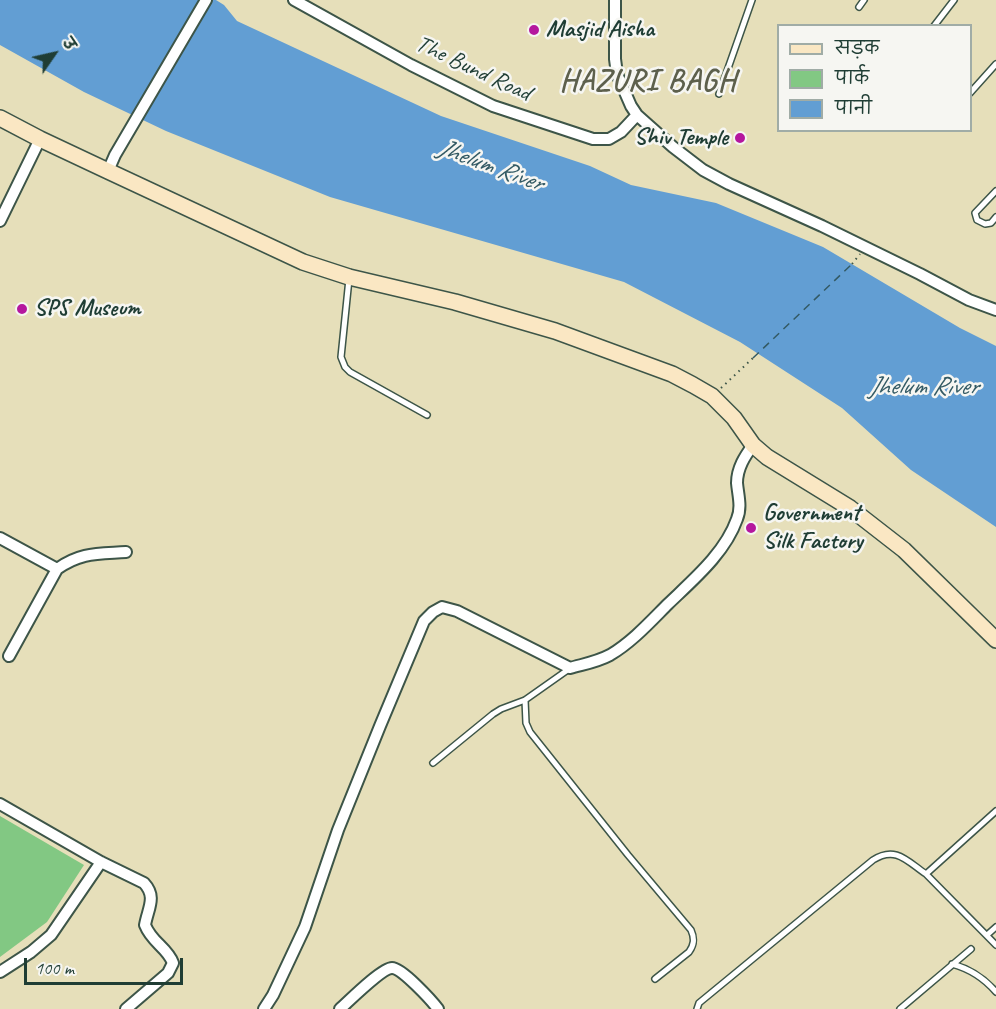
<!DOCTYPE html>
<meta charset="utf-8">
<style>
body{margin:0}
#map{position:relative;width:996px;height:1009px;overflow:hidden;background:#e6dfba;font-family:Caveat,"Playpen Sans Deva",sans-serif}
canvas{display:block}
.legend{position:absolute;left:777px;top:24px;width:195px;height:108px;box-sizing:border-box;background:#f6f6f2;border:2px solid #a0aca6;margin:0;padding:8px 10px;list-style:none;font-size:18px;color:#1f3d34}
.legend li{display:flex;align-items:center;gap:12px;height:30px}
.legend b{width:30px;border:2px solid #a0aca6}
.north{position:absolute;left:24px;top:24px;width:60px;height:60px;-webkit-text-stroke:4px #f6f6f2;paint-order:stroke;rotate:56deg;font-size:16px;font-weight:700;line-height:24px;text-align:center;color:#1f3d34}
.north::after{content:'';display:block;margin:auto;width:21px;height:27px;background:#1f3d34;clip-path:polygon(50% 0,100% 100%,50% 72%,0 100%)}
.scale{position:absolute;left:24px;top:958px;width:159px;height:27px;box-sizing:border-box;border:3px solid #1f3d34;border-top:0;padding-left:8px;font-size:18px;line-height:21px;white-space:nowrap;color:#1f3d34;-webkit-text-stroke:4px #f6f6f2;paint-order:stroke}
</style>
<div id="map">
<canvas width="996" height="1009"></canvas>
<ul class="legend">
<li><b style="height:8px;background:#fae7c3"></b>सड़क</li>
<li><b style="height:16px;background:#82c883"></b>पार्क</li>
<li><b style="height:16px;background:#629ed3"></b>पानी</li>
</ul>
<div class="north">उ</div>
<div class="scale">100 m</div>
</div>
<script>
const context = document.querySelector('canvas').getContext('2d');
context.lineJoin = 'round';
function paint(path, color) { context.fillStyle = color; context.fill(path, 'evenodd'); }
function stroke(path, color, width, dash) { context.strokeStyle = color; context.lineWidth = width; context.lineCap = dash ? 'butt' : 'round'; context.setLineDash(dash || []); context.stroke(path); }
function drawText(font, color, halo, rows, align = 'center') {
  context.font = font + ' Caveat,sans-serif'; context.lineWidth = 5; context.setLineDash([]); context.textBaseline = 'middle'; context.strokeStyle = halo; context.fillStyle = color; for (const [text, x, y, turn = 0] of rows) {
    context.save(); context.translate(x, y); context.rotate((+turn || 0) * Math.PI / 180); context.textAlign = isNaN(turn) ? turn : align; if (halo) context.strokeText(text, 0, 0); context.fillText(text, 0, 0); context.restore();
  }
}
paint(new Path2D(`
 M0,816L84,865L47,922L0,957Z`), '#82c883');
paint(new Path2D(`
 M0,0H216L224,5L237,21L441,116L590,166L631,185L716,203L823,247L960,328L996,346V527L911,470L842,408L740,342L624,282L330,197L166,131L84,92L0,45Z`), '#629ed3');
stroke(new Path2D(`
 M753,358L852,264`), '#335a64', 1.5, [8, 6]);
const lane = new Path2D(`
 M859,7L864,0
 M934,26L954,0
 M970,93L996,64
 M719,94L752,0
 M996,191L975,213L977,220L985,224L991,223L996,217
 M349,279L341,357L345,367L350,372L427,415
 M525,700L526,723L530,732L628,855L691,930C695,939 694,945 689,952L655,979
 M433,763L493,714L501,709L525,700L569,669
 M926,874L996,945
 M987,935L996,927
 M952,964C970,969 985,979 996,992
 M697,1009L699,1003L873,860C896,845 908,862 926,874L996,811
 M900,1009L971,949`);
const street = new Path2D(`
 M294,0L411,65L493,106L593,139H609L621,132L637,115
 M615,0V59L617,74L631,106L637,115L673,147L703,170L729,184L822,226L920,274L969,300L996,310
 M108,171L115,155L206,0
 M0,221L40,139
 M0,538L57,569L9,656
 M57,569C81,552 98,554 126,552
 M0,804L101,862L144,883C157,897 148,908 145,925C152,943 167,947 173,963L168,973L126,1009
 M0,972L31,952L51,935L101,862
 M264,1009L273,995L305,927L338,830L380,726L424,621L433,612L442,607L457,611L570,668C584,664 597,662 610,655C632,642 650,622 668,604C694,579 725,553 737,519C742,507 738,495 737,483C737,468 745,456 753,445
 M340,1009C349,1001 382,968 392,968C402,968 432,1001 438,1009`);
const secondary = new Path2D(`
 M0,118L40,139L108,171L303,262L349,277L455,302L555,331L672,374L693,385L712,396L734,418L753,445L767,457L850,508L904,550L996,640`);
stroke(lane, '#3d5548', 8);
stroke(street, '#3d5548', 14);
stroke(secondary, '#3d5548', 18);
stroke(new Path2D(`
 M852,264L860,254
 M721,388L753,358`), '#3d5548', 2, [1.5, 4.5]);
stroke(lane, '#fff', 5);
stroke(street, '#fff', 10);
stroke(secondary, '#fae7c3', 15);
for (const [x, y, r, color] of [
 [534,30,6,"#b5179e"],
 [740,138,6,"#b5179e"],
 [22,309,6,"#b5179e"],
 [751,528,6,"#b5179e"]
]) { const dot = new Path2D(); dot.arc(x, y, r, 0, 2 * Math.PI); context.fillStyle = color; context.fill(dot); stroke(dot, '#f6f6f2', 2); }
drawText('bold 24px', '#1f3d34', '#f6f6f2', [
 ["Masjid Aisha",546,30],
 ["Shiv Temple",728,138,"right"],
 ["SPS Museum",34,309],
 ["Government",763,514],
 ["Silk Factory",763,542]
], 'left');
drawText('24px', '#1f3d34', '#f6f6f2', [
 ["The Bund Road",473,69,25]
]);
drawText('italic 26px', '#335a64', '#f6f6f2', [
 ["Jhelum River",490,166,20],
 ["Jhelum River",923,387]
]);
context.letterSpacing = '1.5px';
drawText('bold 30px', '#5d604c', '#f6f6f2', [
 ["HAZURI BAGH",648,82]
]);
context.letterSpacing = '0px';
</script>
